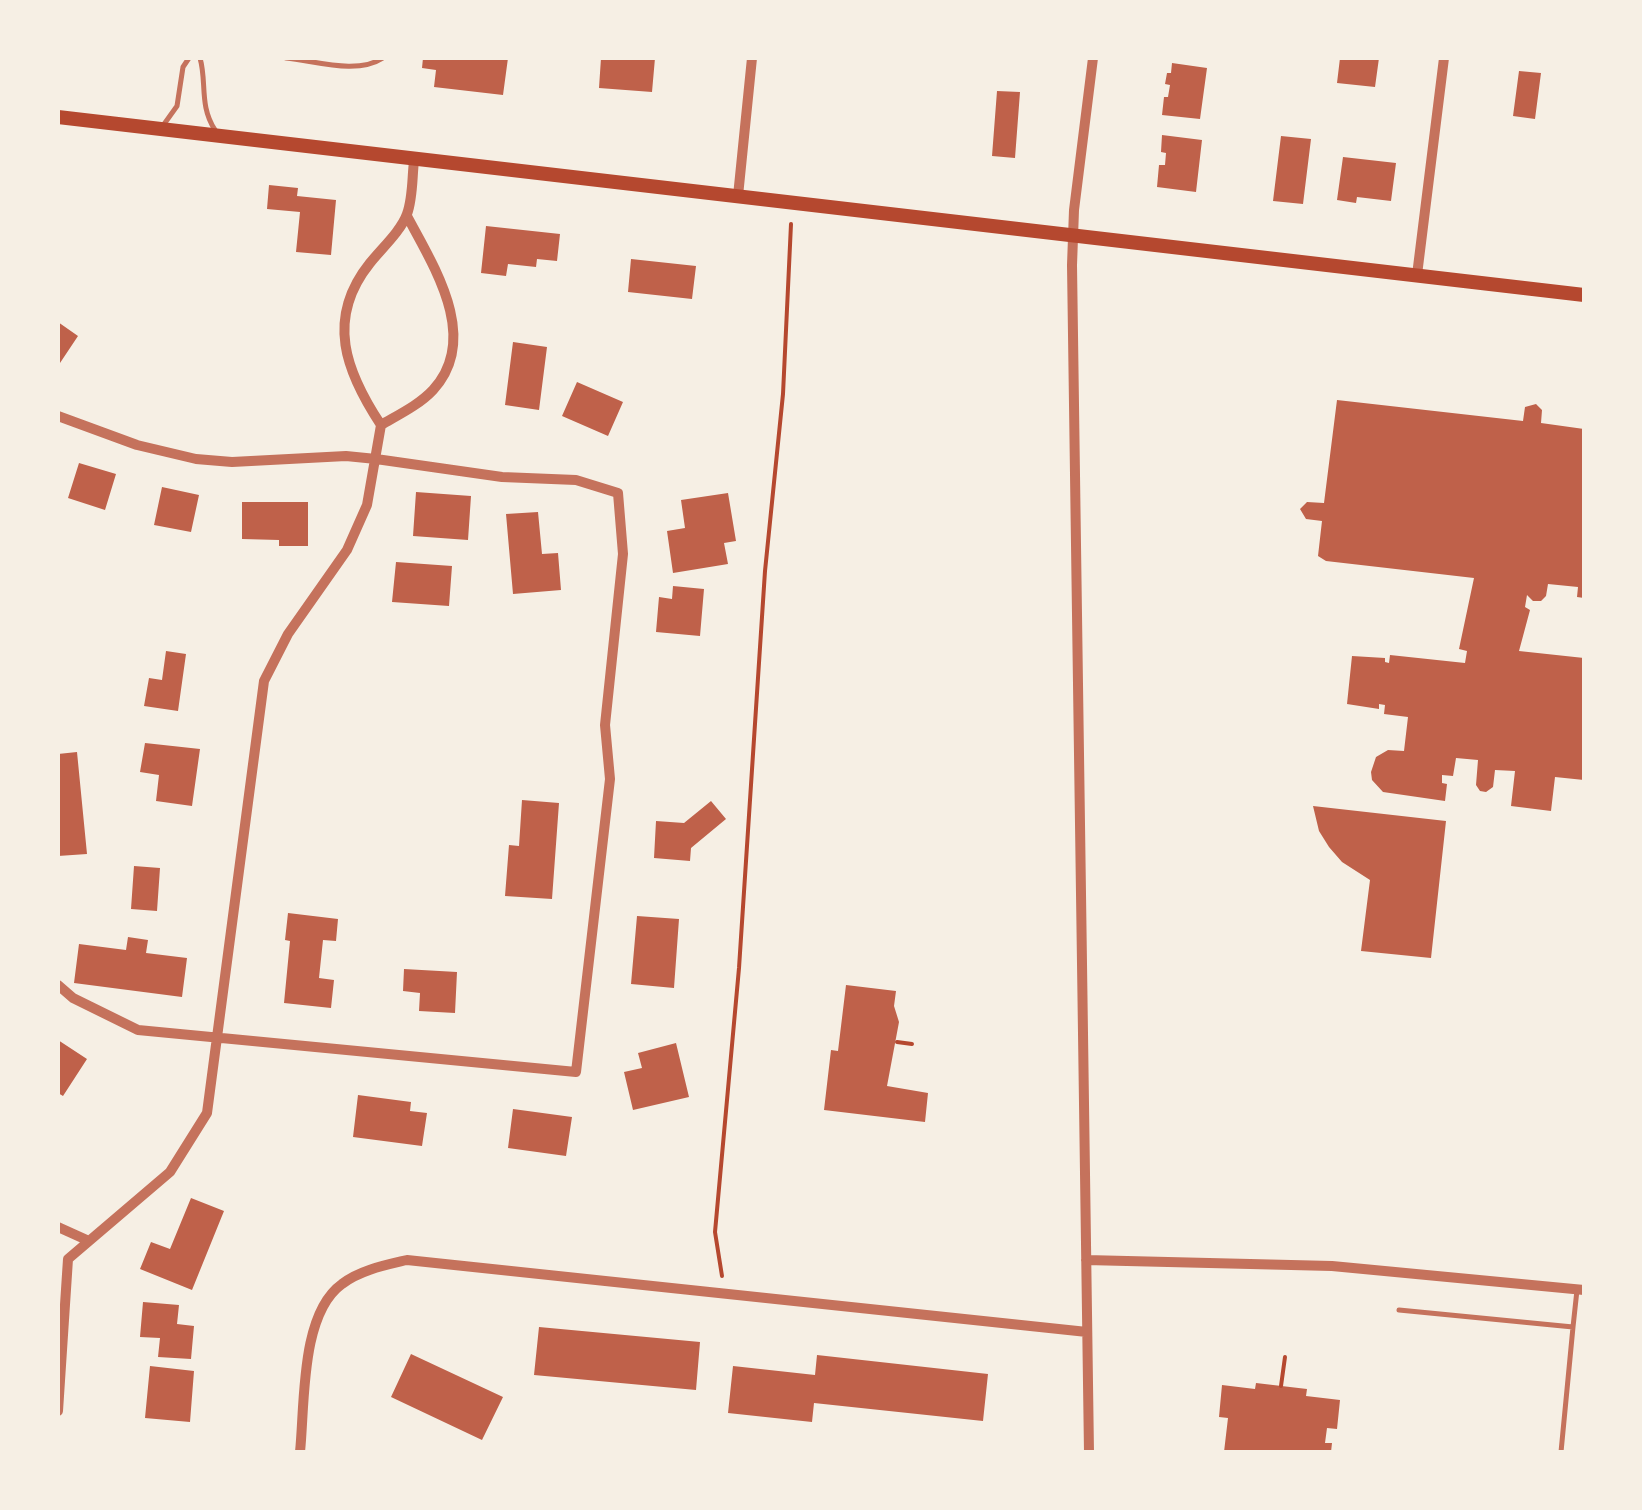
<!DOCTYPE html>
<style>
body{margin:0}
#map{position:relative;width:1642px;height:1510px;overflow:hidden;background:#f6efe4;font-family:Roboto,sans-serif}
canvas{display:block}
.frame{position:absolute;inset:0;border:60px solid #f6efe4;pointer-events:none}
</style>
<div id="map">
<canvas width="1642" height="1510"></canvas>
<div class="frame"></div>
</div>
<script>
const context = document.querySelector('canvas').getContext('2d');
context.lineJoin = 'round';
function paint(path, color) { context.fillStyle = color; context.fill(path, 'evenodd'); }
function stroke(path, color, width, dash) { context.strokeStyle = color; context.lineWidth = width; context.lineCap = dash ? 'butt' : 'round'; context.setLineDash(dash || []); context.stroke(path); }
paint(new Path2D(`
 M423,58H508L503,95L434,87L436,70L422,68Z
 M601,58H655L652,92L599,88Z
 M1340,58H1379L1375,87L1337,83Z
 M1172,63L1207,68L1200,119L1162,115L1164,97H1168L1170,85L1165,84L1167,73H1171Z
 M1519,71L1541,73L1535,119L1513,116Z
 M997,91L1020,92L1015,158L992,156Z
 M1162,135L1202,140L1196,192L1157,187L1159,165H1165L1166,153L1161,152Z
 M1281,136L1311,139L1303,204L1273,201Z
 M1343,157L1396,163L1391,201L1357,197L1356,203L1337,200Z
 M269,185L298,188L297,196L336,200L331,255L296,252L300,212L267,209Z
 M486,226L560,234L557,261L537,259L536,267L508,264L506,276L481,273Z
 M631,259L696,266L692,299L628,292Z
 M58,322L78,336L58,366Z
 M513,342L547,347L539,410L505,405Z
 M577,382L623,402L608,436L562,416Z
 M1337,400L1523,421L1525,407L1536,404L1542,410L1541,423L1584,429V598L1577,597L1578,587L1548,584L1546,596L1541,601H1533L1527,595L1525,607L1530,610L1519,651L1584,658V780L1555,777L1551,811L1511,806L1515,771L1495,770L1493,787L1486,792L1480,791L1476,785L1478,760L1456,758L1453,776L1442,775V783L1447,784L1445,801L1383,792L1372,780L1371,772L1376,757L1388,750L1404,751L1408,717L1384,714L1385,705L1379,704V709L1347,704L1352,656L1385,658V662L1389,663L1390,655L1465,663L1467,651L1459,649L1474,578L1326,561L1318,556L1322,521L1306,519L1300,509L1307,502L1324,503Z
 M79,463L116,474L105,510L68,498Z
 M162,487L199,495L191,532L154,525Z
 M416,492L471,496L468,540L413,536Z
 M728,493L736,541L724,543L728,564L673,573L667,531L685,528L681,500Z
 M242,502H308V546H279V540L242,539Z
 M538,512L542,554L558,553L561,590L513,594L506,514Z
 M396,562L452,566L449,606L392,602Z
 M673,586L704,589L700,636L656,632L659,597L672,599Z
 M166,651L186,654L178,711L144,706L149,678L162,680Z
 M145,743L200,749L192,806L156,801L159,775L140,772Z
 M77,752L87,854L58,856V754Z
 M522,800L559,803L552,899L505,896L509,845L519,846Z
 M711,801L726,819L691,848L690,861L654,858L656,821L684,823Z
 M1313,806L1446,821L1431,958L1361,951L1370,880L1342,862L1329,847L1319,831Z
 M134,866L160,868L157,911L131,909Z
 M288,913L338,919L336,941L323,940L319,978L334,980L331,1008L284,1003L290,941L285,940Z
 M637,916L679,919L674,988L631,984Z
 M128,937L148,940L146,953L187,958L182,997L74,983L79,944L126,950Z
 M404,969L457,972L455,1013L419,1011L420,993L403,991Z
 M846,985L896,991L894,1006L899,1022L887,1086L928,1093L925,1122L824,1110L831,1050L838,1051Z
 M58,1040L87,1059L63,1096L58,1093Z
 M676,1043L689,1097L633,1110L624,1072L642,1068L638,1053Z
 M358,1095L411,1102L410,1111L427,1113L422,1146L353,1137Z
 M513,1109L572,1117L566,1156L508,1148Z
 M191,1198L224,1211L192,1290L140,1269L151,1242L170,1249Z
 M143,1302L179,1305L177,1324L194,1326L191,1359L158,1357L160,1338L140,1337Z
 M539,1327L700,1342L696,1390L534,1375Z
 M411,1354L503,1397L482,1440L391,1397Z
 M817,1355L988,1374L983,1421L814,1403L812,1422L728,1413L733,1366L815,1375Z
 M150,1366L194,1371L190,1422L145,1418Z
 M1256,1383L1307,1389L1306,1396L1340,1400L1337,1429L1327,1428L1325,1443H1332L1331,1452H1224L1228,1418L1219,1417L1222,1385L1255,1389Z`), '#bf614a');
stroke(new Path2D(`
 M897,1042L912,1044
 M722,1276L715,1232L739,968L765,571L783,394L791,224
 M1281,1386L1285,1357`), '#b5482f', 4);
stroke(new Path2D(`
 M200,58C207,82 199,106 215,130
 M286,58C316,61 357,75 383,58
 M162,127L177,106L183,67L189,58
 M1399,1310L1573,1327L1577,1290
 M1561,1452L1573,1327`), '#c5725c', 5);
stroke(new Path2D(`
 M738,196L752,58
 M1417,275L1444,58
 M58,416L137,445L196,459L232,462L346,456L376,459L502,477L576,480L618,493L623,554L605,725L610,779L576,1072L138,1030L73,998L58,985
 M381,425C398,415 419,405 433,390C481,338 433,265 407,216
 M58,1227L89,1241
 M1086,1260L1332,1266L1584,1290
 M58,1411L68,1259L170,1172L207,1113L264,681L288,634L347,550L367,505L381,425C346,372 325,319 370,263C381,249 401,231 407,214C413,198 412,177 414,161
 M300,1452C305,1405 300,1314 342,1284C360,1270 386,1265 407,1260L1087,1332
 M1089,1452L1072,265L1074,210L1093,58`), '#c5725c', 10);
stroke(new Path2D(`
 M58,117L1584,295`), '#b5482f', 14);
</script>
